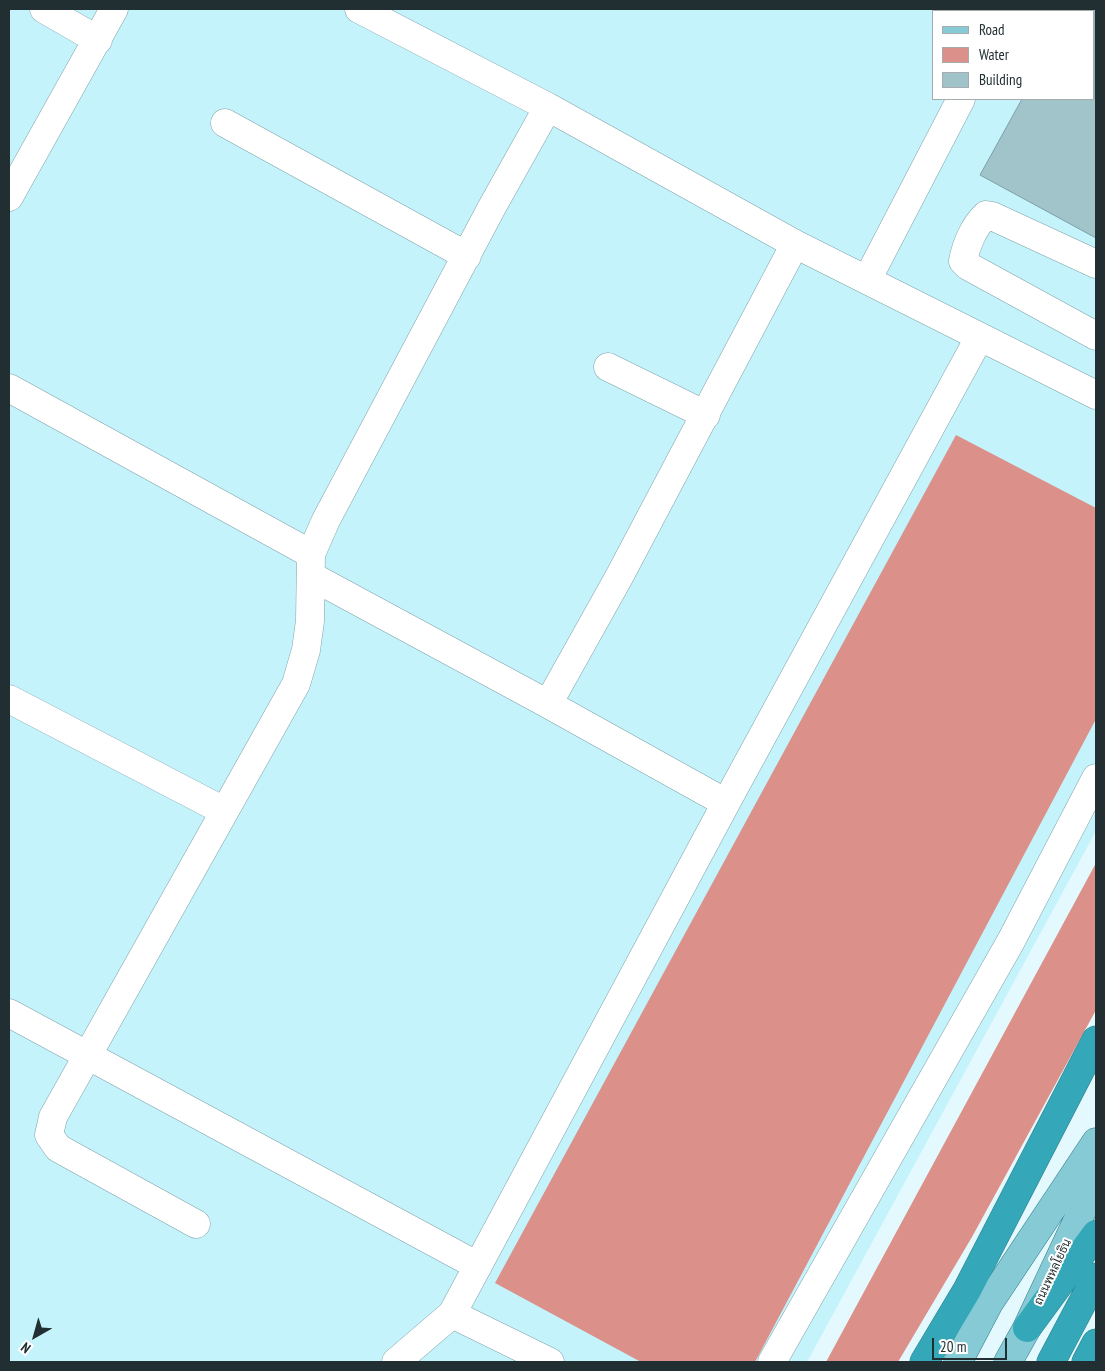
<!DOCTYPE html>
<meta charset="utf-8">
<style>
body{margin:0}
#map{position:relative;width:1105px;height:1371px;overflow:hidden;background:#e4f9fd;font-family:"PT Sans Narrow",sans-serif}
canvas{display:block}
.frame{position:absolute;inset:0;border:10px solid #212f32;pointer-events:none}
.legend{position:absolute;left:932px;top:10px;width:162px;height:90px;box-sizing:border-box;background:#fff;border:1px solid #a6acad;margin:0;padding:6px 9px;list-style:none;font-size:15px;color:#212f32}
.legend li{display:flex;align-items:center;gap:10px;height:25px}
.legend b{width:25px;border:1px solid #a6acad}
.north{position:absolute;left:10px;top:1311px;width:50px;height:50px;-webkit-text-stroke:4px #fff;paint-order:stroke;rotate:218deg;font-size:14px;font-weight:700;line-height:20px;text-align:center;color:#212f32}
.north::after{content:'';display:block;margin:auto;width:18px;height:22px;background:#212f32;clip-path:polygon(50% 0,100% 100%,50% 72%,0 100%)}
.scale{position:absolute;left:932px;top:1338px;width:75px;height:22px;box-sizing:border-box;border:2px solid #212f32;border-top:0;padding-left:6px;font-size:15px;line-height:18px;white-space:nowrap;color:#212f32;-webkit-text-stroke:4px #fff;paint-order:stroke}
</style>
<div id="map">
<canvas width="1105" height="1371"></canvas>
<div class="frame"></div>
<ul class="legend">
<li><b style="height:6px;background:#85cad5"></b>Road</li>
<li><b style="height:14px;background:#db9189"></b>Water</li>
<li><b style="height:14px;background:#a1c4cb"></b>Building</li>
</ul>
<div class="north">N</div>
<div class="scale">20 m</div>
</div>
<script>
const context = document.querySelector('canvas').getContext('2d');
context.lineJoin = 'round';
function paint(path, color) { context.fillStyle = color; context.fill(path, 'evenodd'); }
function stroke(path, color, width, dash) { context.strokeStyle = color; context.lineWidth = width; context.lineCap = dash ? 'butt' : 'round'; context.setLineDash(dash || []); context.stroke(path); }
function drawText(font, color, halo, rows, align = 'center') {
  context.font = font + ' "PT Sans Narrow",Sarabun,sans-serif'; context.lineWidth = 4; context.setLineDash([]); context.textBaseline = 'middle'; context.strokeStyle = halo; context.fillStyle = color; for (const [text, x, y, turn = 0] of rows) {
    context.save(); context.translate(x, y); context.rotate((+turn || 0) * Math.PI / 180); context.textAlign = isNaN(turn) ? turn : align; if (halo) context.strokeText(text, 0, 0); context.fillText(text, 0, 0); context.restore();
  }
}
paint(new Path2D(`
 M9,9H1096V831L807,1362H9ZM934,11H1094V99H934Z`), '#c4f3fc');
paint(new Path2D(`
 M956,435L1096,508V719L755,1362H641L495,1283Z
 M1096,863V1010L972,1237L898,1362H826Z`), '#db9189');
const building = new Path2D(`
 M1071,9H1096V238L980,175L1022,99H1094V11H1069Z`);
paint(building, '#a1c4cb');
stroke(building, '#7ea0a7', 1);
const minor = new Path2D(`
 M44,9L98,40
 M359,9L548,107L795,244L1096,395
 M1006,11L1007,9
 M225,123L467,256
 M9,197L114,9
 M1096,264L992,216L986,215C974,226 966,245 963,261L968,266L1096,336
 M867,280L961,99
 M608,367L706,415
 M9,388L311,554
 M311,576L548,704
 M9,699L224,811
 M726,803L548,704L619,577L795,244
 M9,1013L478,1266
 M196,1224L58,1148L49,1135L53,1117L296,684L306,650L310,621L311,554L326,520L492,207L548,107
 M452,1314L550,1362
 M396,1362L452,1314L726,803L979,338
 M772,1362L1011,941L1096,778`);
const major = new Path2D(`
 M958,1362L989,1303L1096,1142
 M1008,1362L1027,1328L1096,1181`);
const highway = new Path2D(`
 M1027,1328L1096,1234
 M924,1362L967,1290L1096,1040
 M1051,1362L1096,1277
 M1086,1362L1096,1343`);
stroke(minor, '#80a2a9', 29);
stroke(major, '#2d7d8a', 29);
stroke(highway, '#2d7d8a', 29);
stroke(minor, '#fff', 28);
stroke(major, '#85cad5', 28);
stroke(highway, '#34a7b9', 28);
drawText('12px', '#212f32', '#fff', [
 ["ถนนพหลโยธิน",1053,1272,-65]
]);
</script>
